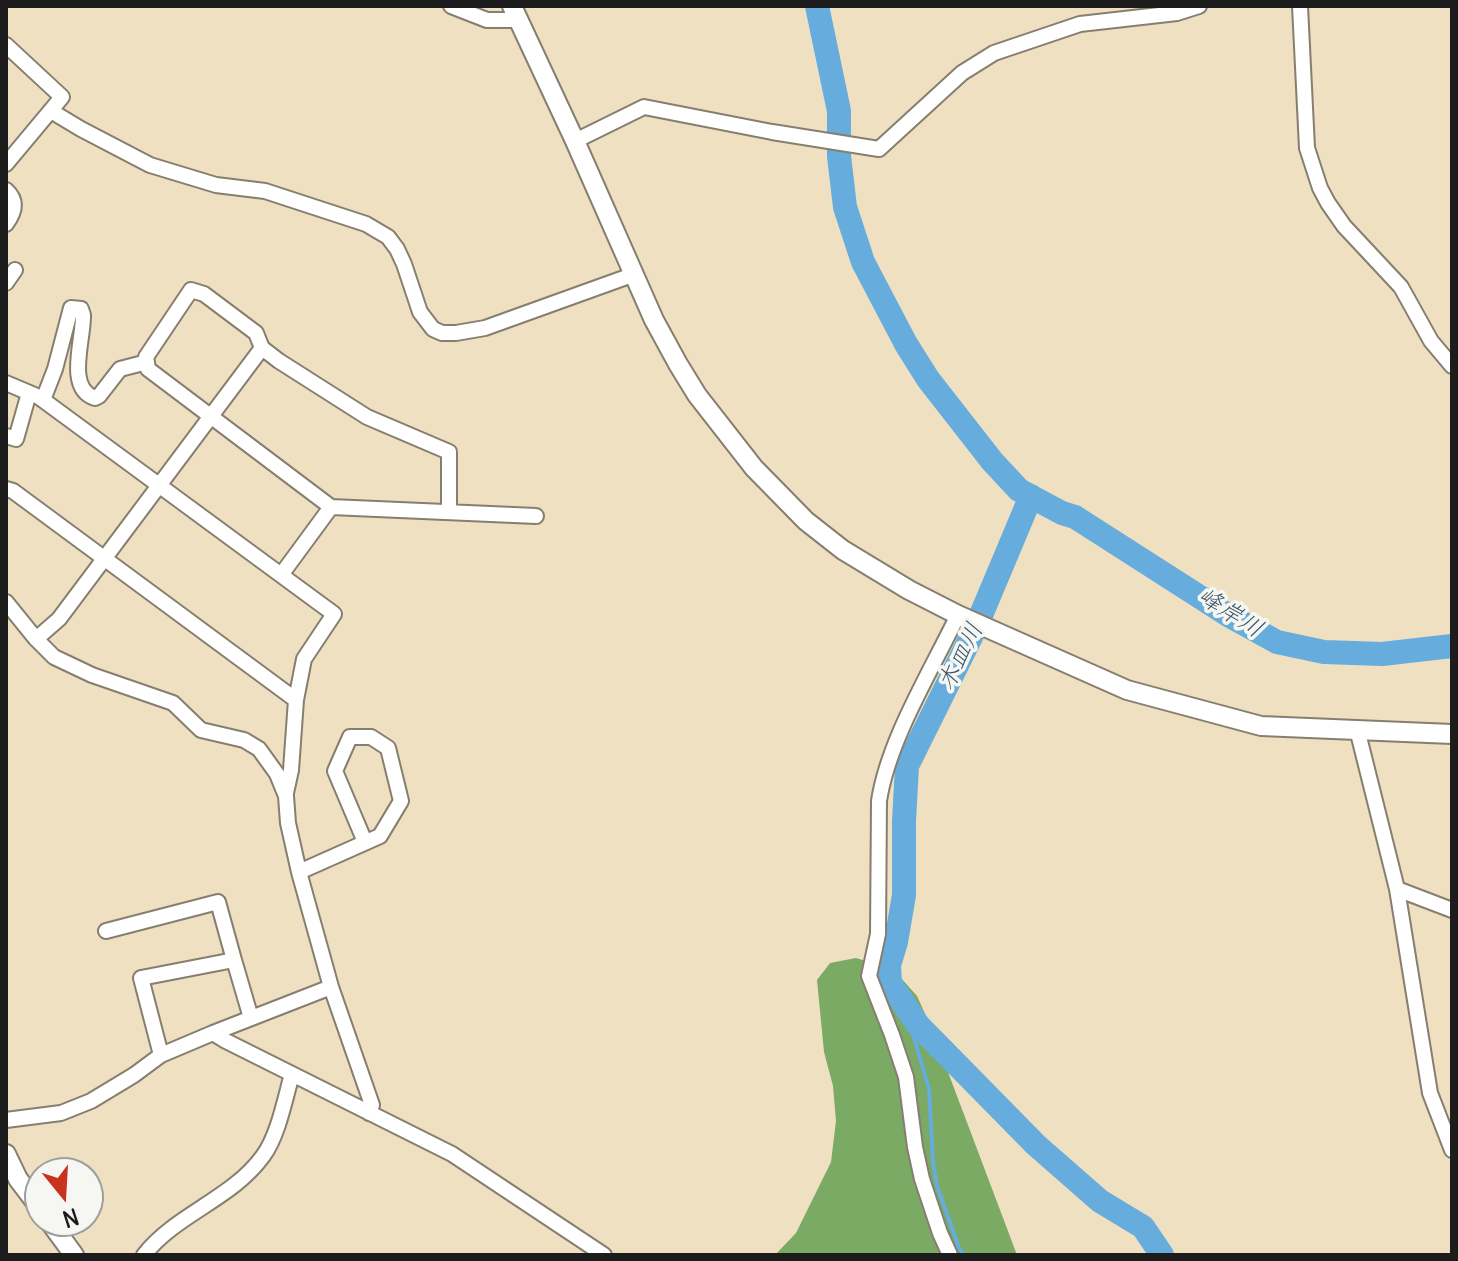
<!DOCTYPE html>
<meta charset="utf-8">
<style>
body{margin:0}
#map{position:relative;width:1458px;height:1261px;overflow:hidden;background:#efe0c2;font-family:Delius,sans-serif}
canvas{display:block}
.frame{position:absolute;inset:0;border:8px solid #1c1c1c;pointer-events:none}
.north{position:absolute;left:24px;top:1157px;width:80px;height:80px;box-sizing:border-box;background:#f6f6f2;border:2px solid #9f9f9c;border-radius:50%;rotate:162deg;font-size:22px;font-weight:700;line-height:32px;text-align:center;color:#1c1c1c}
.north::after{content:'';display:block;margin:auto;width:28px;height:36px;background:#c8321e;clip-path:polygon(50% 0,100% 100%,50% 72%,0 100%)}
</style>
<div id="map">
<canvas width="1458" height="1261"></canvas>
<div class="frame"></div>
<div class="north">N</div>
</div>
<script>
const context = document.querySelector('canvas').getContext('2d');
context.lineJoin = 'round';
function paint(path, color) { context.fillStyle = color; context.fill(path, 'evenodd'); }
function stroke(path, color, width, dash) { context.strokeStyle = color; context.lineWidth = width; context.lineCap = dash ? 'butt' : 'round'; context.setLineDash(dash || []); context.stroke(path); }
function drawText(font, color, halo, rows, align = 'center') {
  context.font = font + ' Delius,"Klee One",sans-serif'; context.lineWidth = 7; context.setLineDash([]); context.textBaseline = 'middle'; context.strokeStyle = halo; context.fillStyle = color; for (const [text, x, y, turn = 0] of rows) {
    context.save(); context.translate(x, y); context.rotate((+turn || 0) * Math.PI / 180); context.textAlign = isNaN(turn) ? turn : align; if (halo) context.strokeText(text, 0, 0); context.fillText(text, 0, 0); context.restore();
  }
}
paint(new Path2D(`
 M856,958L893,969L917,996L931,1027L1017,1255H775L796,1233L831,1162L836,1121L833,1086L824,1052L817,980L830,963Z`), '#7aaa64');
stroke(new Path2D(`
 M904,1004L929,1089L933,1162L937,1186L959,1248L964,1255`), '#66acdc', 4);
stroke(new Path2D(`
 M817,6L839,111V156L845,207L863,262L906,344L928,379L992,461L1019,490L1062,513L1075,517L1228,615L1277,642L1324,652L1382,654L1452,646
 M1031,496L976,627L907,766L904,821V895L896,942L889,965L890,983L918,1025L1036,1145L1100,1201L1143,1227L1162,1255`), '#66acdc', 24);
const minor = new Path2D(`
 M451,6L487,20H519
 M1300,6L1307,148L1320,188L1328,203L1344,226L1401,287L1431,341L1452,366
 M6,45L62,97L6,164
 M51,111L81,129L150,165L216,185L265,191L366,224L388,237L397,249L404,264L420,312L433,329L442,333H456L485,328L635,274
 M575,141L644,107L772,132L879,149L962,73L994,53L1080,24L1177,13L1199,6
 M6,190C18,201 15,212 6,224
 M6,283L15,270
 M6,383L39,397L334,614L304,659L296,700L291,770L286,793
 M43,400L55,369L71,308L81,309L83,315C84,338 65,389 95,398L99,396L120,369L147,362
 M6,436L16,439L29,393
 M6,489L13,491L296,700
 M449,512V452L367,417L279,361L262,348L256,333L204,294L191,290L146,357L148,369L331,507L536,516
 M281,575L331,507
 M6,602L36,639L54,657L92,675L173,703L201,730L244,740L259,749L277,774L286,796L288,823L299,872L331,987L372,1105L369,1113
 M36,639L59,619L262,348
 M1357,729L1397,889L1430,1093L1452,1150
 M299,872L380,836L401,801L388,748L371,737H350L335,771L365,842
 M1397,889L1452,910
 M106,931L218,902L234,960
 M213,1033L331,987
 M161,1055L141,978L234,960L251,1018
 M6,1120L61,1113L91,1101L134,1075L161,1055L213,1033L226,1041L452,1154L604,1255
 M144,1255C176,1214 232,1199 263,1156C278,1136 285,1099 292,1074
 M950,1255L940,1233L922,1179L915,1147L906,1077L892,1035L869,976L878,934L879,801C888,741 931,671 958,615`);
const major = new Path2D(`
 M512,6L575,141L654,320L678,364L697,395L754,468L806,521L843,550L909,590L958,615L1127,690L1261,726L1452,734
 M6,1154L18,1179L40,1208
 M49,1221L74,1255`);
stroke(minor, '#867e6f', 18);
stroke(major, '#867e6f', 22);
stroke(minor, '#fff', 14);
stroke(major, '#fff', 18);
drawText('italic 24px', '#3a5669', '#f6f6f2', [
 ["峰岸川",1230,613,32],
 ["木皿川",961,657,-64]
]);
</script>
